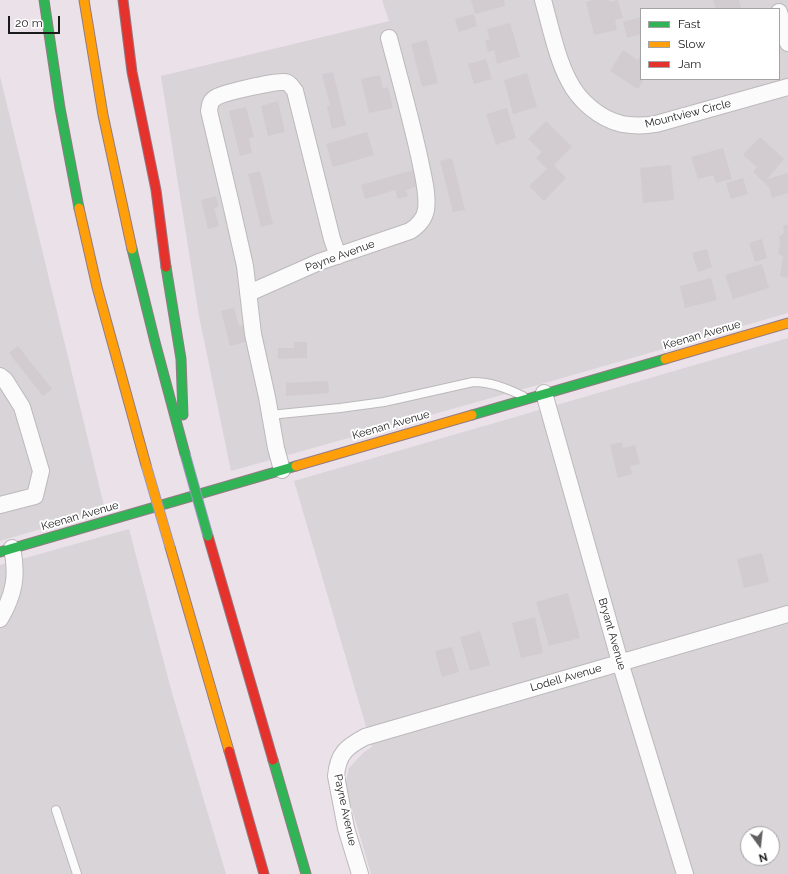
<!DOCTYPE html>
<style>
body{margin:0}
#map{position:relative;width:788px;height:874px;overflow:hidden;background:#eae2e8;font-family:Raleway,sans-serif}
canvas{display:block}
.legend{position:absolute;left:640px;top:8px;width:140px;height:72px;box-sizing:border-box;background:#fff;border:1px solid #a3a3a3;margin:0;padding:5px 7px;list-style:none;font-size:12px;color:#1a1a1a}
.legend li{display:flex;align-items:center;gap:8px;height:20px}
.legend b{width:20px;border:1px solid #a3a3a3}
.north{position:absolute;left:740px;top:826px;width:40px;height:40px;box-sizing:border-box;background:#fff;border:1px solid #a3a3a3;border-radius:50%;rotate:165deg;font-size:11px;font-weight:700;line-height:16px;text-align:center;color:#1a1a1a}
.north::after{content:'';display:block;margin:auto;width:14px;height:18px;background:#636062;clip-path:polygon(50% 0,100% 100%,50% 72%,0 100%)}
.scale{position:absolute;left:8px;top:16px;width:52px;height:18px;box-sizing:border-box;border:2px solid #1a1a1a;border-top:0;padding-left:5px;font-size:12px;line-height:14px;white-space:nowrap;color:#1a1a1a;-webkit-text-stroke:3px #fff;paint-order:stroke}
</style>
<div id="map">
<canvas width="788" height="874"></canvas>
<ul class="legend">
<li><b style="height:5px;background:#30b455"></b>Fast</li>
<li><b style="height:5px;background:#ff9f0a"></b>Slow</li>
<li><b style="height:5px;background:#e5322d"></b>Jam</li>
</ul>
<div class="north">N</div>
<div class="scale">20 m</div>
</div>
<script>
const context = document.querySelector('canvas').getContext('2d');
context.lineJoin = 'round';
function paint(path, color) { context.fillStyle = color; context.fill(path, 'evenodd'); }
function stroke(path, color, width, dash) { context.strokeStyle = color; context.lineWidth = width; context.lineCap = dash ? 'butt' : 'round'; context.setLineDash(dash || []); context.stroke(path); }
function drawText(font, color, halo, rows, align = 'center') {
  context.font = font + ' Raleway,sans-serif'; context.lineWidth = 4; context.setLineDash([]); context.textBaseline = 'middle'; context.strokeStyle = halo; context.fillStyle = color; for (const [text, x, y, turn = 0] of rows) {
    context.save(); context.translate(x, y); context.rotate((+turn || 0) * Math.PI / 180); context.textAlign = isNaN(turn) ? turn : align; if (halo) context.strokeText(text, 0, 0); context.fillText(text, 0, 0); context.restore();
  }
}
paint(new Path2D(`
 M382,0H788V313L559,379L231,471L199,316L161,76L389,21ZM641,9H779V79H641Z
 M0,76L105,510L0,541Z
 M788,338V874H371L345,785L349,768L364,752L372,747L294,481ZM748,834H772V858H748Z
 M129,529L172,693L226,874H0V565Z`), '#d8d4d8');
paint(new Path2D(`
 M471,0H504L505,6L475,14Z
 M593,0H609L610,2L618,0L623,18L615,20L617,30L594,35L586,2Z
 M713,0H739L741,8L716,9Z
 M474,14L477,26L459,32L455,19Z
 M641,17V34L627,38L623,22Z
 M510,23L520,57L497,64L494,50L488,52L485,41L490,39L487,29Z
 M427,40L438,83L422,87L411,44Z
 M623,50L638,60L641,54V79H644L638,89L610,71Z
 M486,59L492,79L474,84L468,64Z
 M333,72L346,125L332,129L327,106L330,105L322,74Z
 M527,73L537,107L513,114L504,80Z
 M380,75L383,89L388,87L393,108L369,113L361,79Z
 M278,101L285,132L268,136L261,106Z
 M246,107L254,137L249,138L252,153L240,156L229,111Z
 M507,108L516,138L496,145L486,114Z
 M546,121L572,147L554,165L566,178L544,201L529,186L547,169L536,158L542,152L528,139Z
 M367,132L374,155L333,167L326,144Z
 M760,137L784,159L767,179L788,173V193L772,198L769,187L753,172L757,167L743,155Z
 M723,148L732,179L716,183L713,175L698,179L691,157Z
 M452,158L465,210L453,212L440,161Z
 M671,165L674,200L643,203L640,168Z
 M413,170L418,186L406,190L408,196L398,199L395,190L365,199L361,185Z
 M260,171L273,224L261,227L248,174Z
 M743,178L748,194L731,199L726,183Z
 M216,196L219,206L214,208L219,226L208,229L201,200Z
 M788,224V278L780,276L783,256L778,254L780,243L779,236L784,233L783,226Z
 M762,239L767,258L755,262L749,243Z
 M707,249L712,267L698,272L692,253Z
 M762,264L769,288L733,299L725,275Z
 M711,278L717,300L685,308L680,286Z
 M234,308L239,326L245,325L249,341L230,346L221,311Z
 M294,342H307V358L278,359V348H294Z
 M18,346L52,389L43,396L9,353Z
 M328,381L329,393L286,396V383Z
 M622,442L623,448L635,445L640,464L630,466L632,474L618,478L610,445Z
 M762,553L769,582L744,588L737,559Z
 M568,593L580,638L549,646L536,602Z
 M535,617L543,653L521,658L512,623Z
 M480,631L490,665L470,671L460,637Z
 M452,647L459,672L442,677L435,651Z`), '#d2ccd1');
const lane = new Path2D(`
 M270,415L340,408L384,402L473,382C491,382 506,388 523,396
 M56,810L77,874`);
const street = new Path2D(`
 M543,0C550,25 557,59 569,81C579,101 600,119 622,124C633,126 645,126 656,124L788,87
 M779,12L788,43
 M249,293L319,262L410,231C418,226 424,220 426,210C428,195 424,180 421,165C412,122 400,80 389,38
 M0,376L5,380L22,407L41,471L35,496L0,505
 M544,393L620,662L685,874
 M282,470L276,448L267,397L253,334L245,266L231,204L209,111C210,105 210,101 215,98C221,93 275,81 284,82C289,82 292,87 295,91L332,239L338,256
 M0,619C14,595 18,576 12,548
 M360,874L346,828L336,776C338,754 346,747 365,737L788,614`);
const fast = new Path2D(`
 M44,0L60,108L79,208
 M132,249L155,342L185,454
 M166,267L181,359L183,415
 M472,415L665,359
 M0,552L296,466
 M273,760L306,874`);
const slow = new Path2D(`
 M84,0L103,115L132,249
 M79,208L97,287L146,465
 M665,359L788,323
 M296,466L472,415
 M170,547L229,751`);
const jam = new Path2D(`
 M123,0L132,72L156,190L166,267
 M208,536L273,760
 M229,751L264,874`);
stroke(lane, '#bcb9bb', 10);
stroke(street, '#bcb9bb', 18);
stroke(fast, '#947a85', 11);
stroke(slow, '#947a85', 11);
stroke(jam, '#947a85', 11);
stroke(lane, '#fcfbfc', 8);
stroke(street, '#fcfbfc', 16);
stroke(fast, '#30b455', 9);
stroke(slow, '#ff9f0a', 9);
stroke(jam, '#e5322d', 9);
const fastBridge = new Path2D(`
 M185,454L208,536`);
const slowBridge = new Path2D(`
 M146,465L170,547`);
stroke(fastBridge, '#a196c0', 11, []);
stroke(slowBridge, '#a196c0', 11, []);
stroke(fastBridge, '#30b455', 9);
stroke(slowBridge, '#ff9f0a', 9);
drawText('11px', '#1a1a1a', '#fff', [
 ["Mountview Circle",688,114,-14],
 ["Payne Avenue",340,256,-20],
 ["Keenan Avenue",702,335,-16],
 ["Keenan Avenue",391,425,-16],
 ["Keenan Avenue",80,516,-16],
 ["Bryant Avenue",612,634,74],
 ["Lodell Avenue",566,678,-16],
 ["Payne Avenue",345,810,78]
]);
</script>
